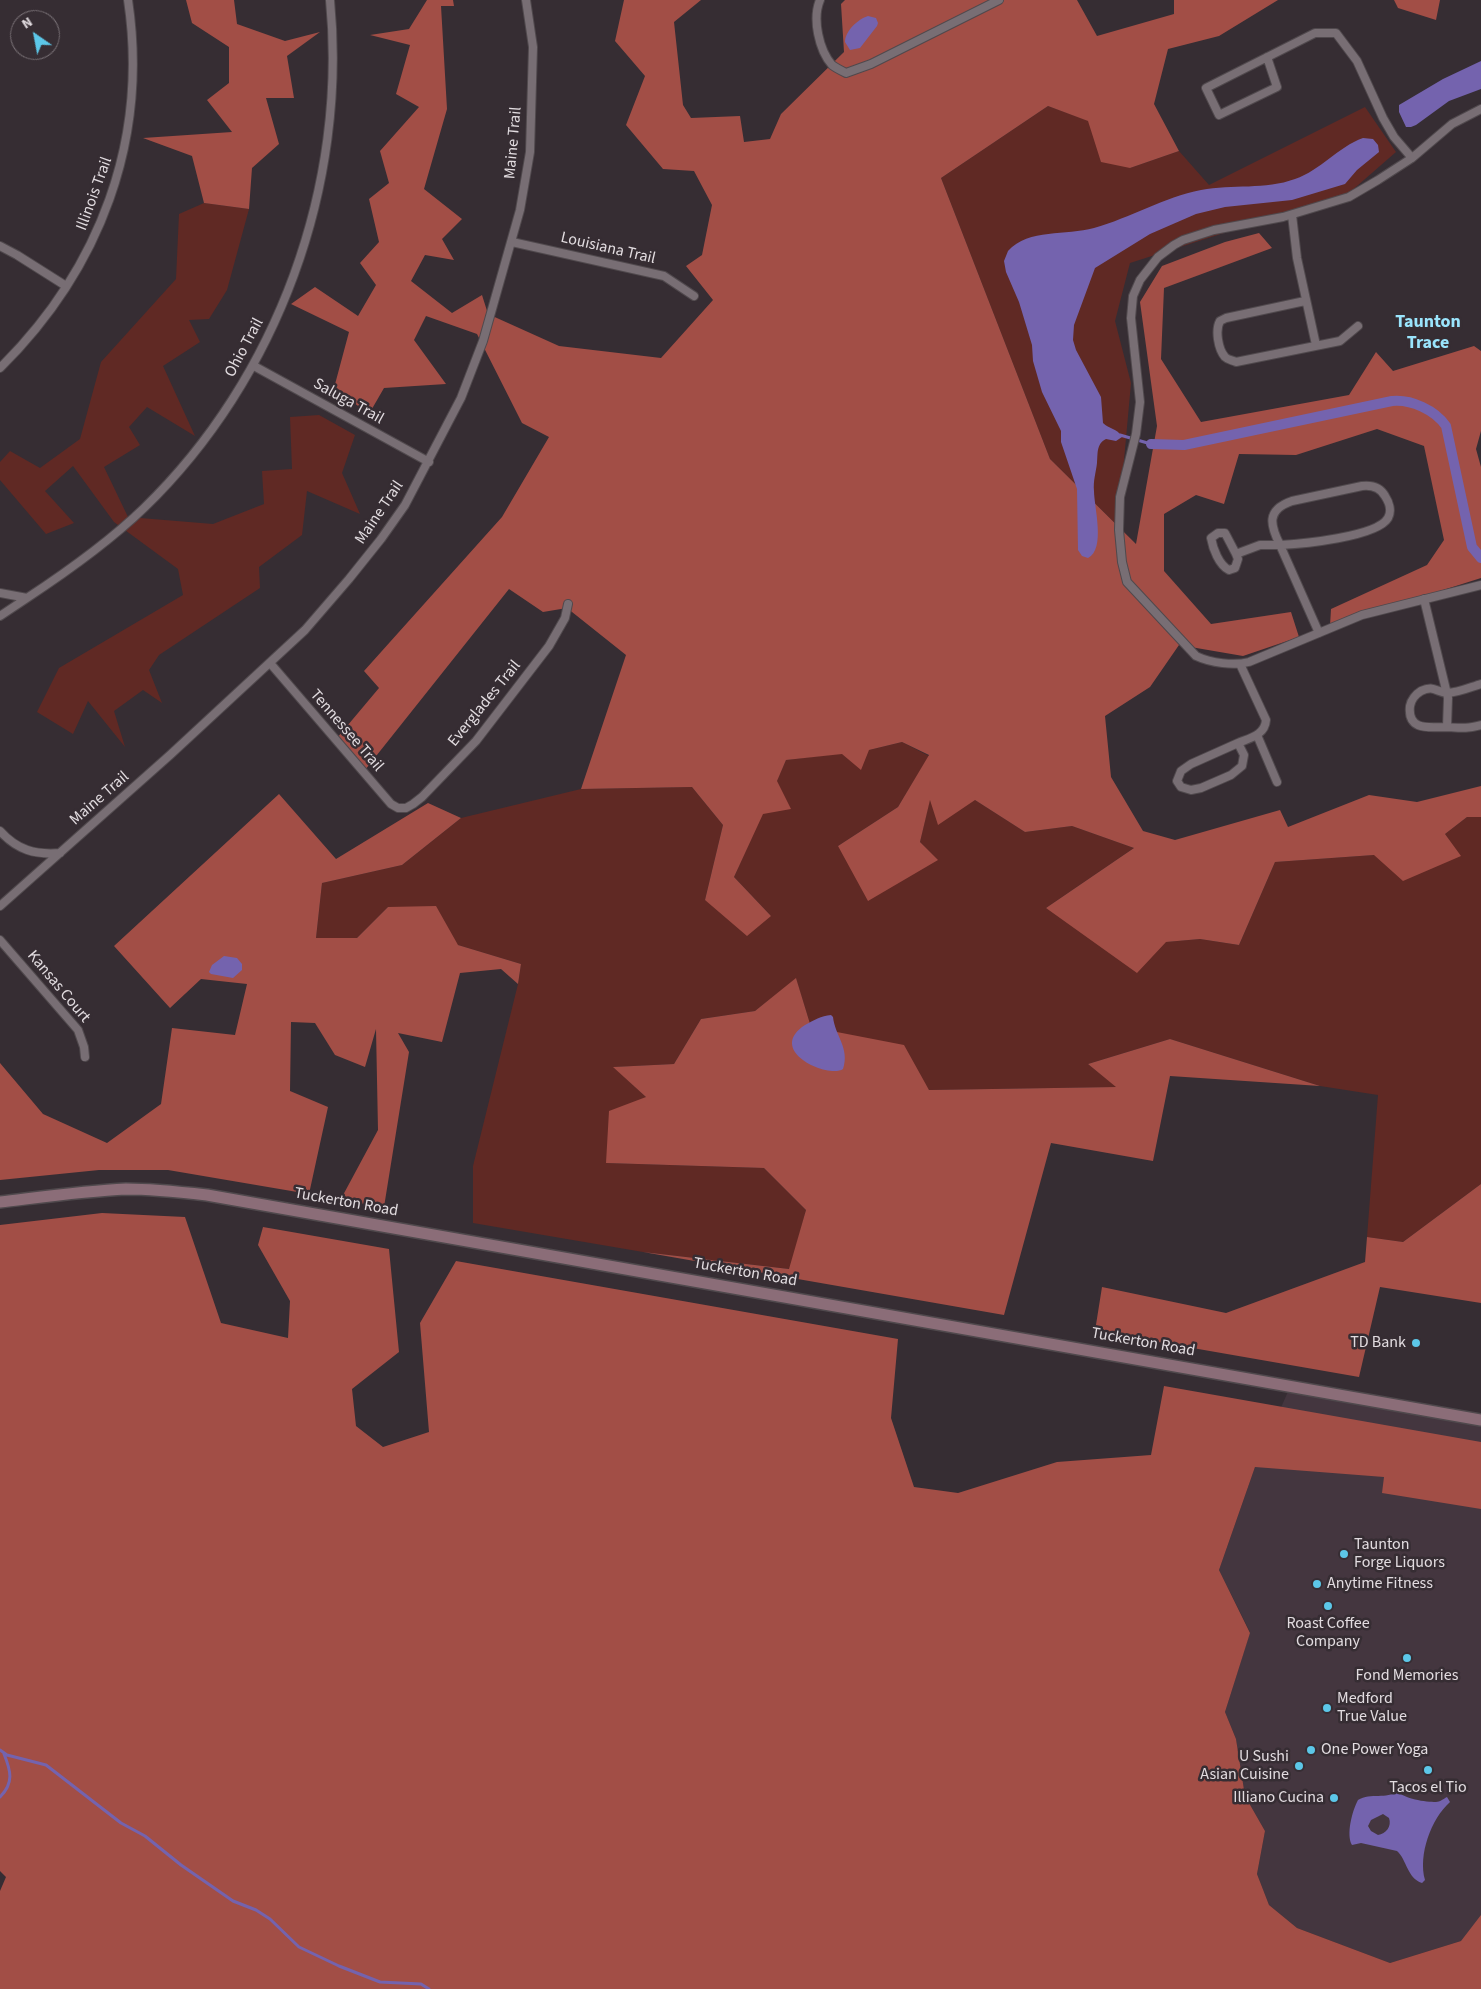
<!DOCTYPE html>
<style>
body{margin:0}
#map{position:relative;width:1481px;height:1989px;overflow:hidden;background:#362d33;font-family:"Source Sans 3",sans-serif}
canvas{display:block}
.north{position:absolute;left:10px;top:10px;width:50px;height:50px;box-sizing:border-box;background:#362d33;border:1px solid #7b7378;border-radius:50%;rotate:327deg;font-size:14px;font-weight:700;line-height:20px;text-align:center;color:#e2dce0}
.north::after{content:'';display:block;margin:auto;width:18px;height:22px;background:#5cc7e8;clip-path:polygon(50% 0,100% 100%,50% 72%,0 100%)}
</style>
<div id="map">
<canvas width="1481" height="1989"></canvas>
<div class="north">N</div>
</div>
<script>
const context = document.querySelector('canvas').getContext('2d');
context.lineJoin = 'round';
function paint(path, color) { context.fillStyle = color; context.fill(path, 'evenodd'); }
function stroke(path, color, width, dash) { context.strokeStyle = color; context.lineWidth = width; context.lineCap = dash ? 'butt' : 'round'; context.setLineDash(dash || []); context.stroke(path); }
function drawText(font, color, halo, rows, align = 'center') {
  context.font = font + ' "Source Sans 3",sans-serif'; context.lineWidth = 5; context.setLineDash([]); context.textBaseline = 'middle'; context.strokeStyle = halo; context.fillStyle = color; for (const [text, x, y, turn = 0] of rows) {
    context.save(); context.translate(x, y); context.rotate((+turn || 0) * Math.PI / 180); context.textAlign = isNaN(turn) ? turn : align; if (halo) context.strokeText(text, 0, 0); context.fillText(text, 0, 0); context.restore();
  }
}
paint(new Path2D(`
 M1290,1387L1481,1421V1946L1461,1941L1390,1963L1297,1928L1269,1905L1257,1874L1265,1831L1245,1796L1236,1739L1225,1712L1250,1632L1219,1570L1255,1467Z`), '#44363f');
paint(new Path2D(`
 M1048,106L1089,121L1130,168L1179,151L1209,185L1365,107L1396,152L1349,193L1130,263L1115,321L1131,383L1118,526L1050,459L941,178Z
 M204,203L249,209L227,290L209,319L189,320L200,342L163,366L195,436L147,407L129,427L140,445L104,467L128,517L213,524L264,504L262,471L292,469L290,417L319,415L355,435L342,473L360,514L307,491L302,535L259,567L260,588L159,655L149,670L162,703L143,690L114,711L125,747L88,701L73,734L37,712L59,668L183,595L178,569L114,522L73,466L45,491L74,523L46,534L0,480V462L10,451L40,468L80,439L101,362L176,279L179,214Z
 M902,742L929,756L898,807L838,846L937,860L920,842L930,798L975,800L1025,832L1072,826L1134,848L1046,908L1166,942L1200,939L1239,945L1275,862L1374,855L1460,856L1445,834L1467,817H1481V1184L1403,1242L1367,1237L1378,1095L1320,1086L1170,1039L1088,1064L1117,1087L929,1090L923,1081L811,1027L796,979L755,1011L701,1019L674,1064L614,1067L646,1097L606,1163L764,1168L806,1210L790,1269L643,1252L473,1223V1166L518,984L521,964L458,945L388,907L357,938H316L322,883L402,865L461,818L581,789L692,787L723,825L705,900L771,916L734,877L786,760L869,750Z`), '#602924');
paint(new Path2D(`
 M186,0H234L237,24L285,41L320,32L287,56L294,98H266L279,144L252,168L249,209L204,203L192,156L143,138L232,132L207,100L229,83V47L192,23Z
 M427,0H453L454,6H441L447,109L424,189L462,219L442,239L454,260L425,255L411,281L452,313L482,295L488,314L559,346L661,358L713,300L686,266L702,255L712,205L694,171L663,169L626,125L645,76L615,41L624,0H701L674,22L683,105L691,118L740,116L744,142L770,139L781,114L844,52L841,4L845,0H1077L1097,36L1174,14V0H1278L1219,36L1168,49L1154,104L1179,151L1130,168L1101,162L1088,121L1048,106L941,178L1050,459L1136,544L1157,426L1140,302L1162,266L1225,242L1259,233L1272,248L1164,288L1161,359L1201,422L1349,395L1376,352L1393,371L1474,346L1481,351V431L1476,449L1481,467V578L1330,626L1331,609L1427,565L1444,540L1424,446L1377,429L1296,455L1239,454L1224,504L1196,495L1164,514V571L1211,624L1291,612L1299,637L1243,656L1179,645L1150,687L1105,716L1111,777L1143,831L1175,840L1280,810L1288,827L1369,795L1417,802L1481,786V817H1467L1445,834L1461,856L1403,881L1374,855L1275,862L1239,945L1200,939L1166,942L1137,973L1046,908L1134,848L1072,826L1025,832L975,800L938,825L930,800L920,842L938,860L868,901L838,846L898,807L929,755L902,742L869,750L861,770L842,754L786,760L777,781L791,809L763,814L734,877L771,916L747,936L705,900L723,825L692,787L581,789L626,655L567,608L543,612L509,589L365,770L337,738L379,688L364,671L502,517L549,437L522,423L477,334L426,316L414,340L446,384L384,388L369,414L334,388L349,332L291,304L315,287L358,316L376,285L360,263L379,242L369,199L389,183L380,151L419,107L396,94L410,45L370,35L409,29Z
 M1394,0H1440L1436,20L1398,8Z
 M279,794L336,859L428,803L461,818L402,865L322,883L316,938H357L388,907L436,906L458,945L521,964L518,984L501,969L460,973L442,1042L398,1033L409,1052L384,1207L353,1202L342,1197L378,1130L376,1029L365,1067L335,1055L315,1023L291,1022L290,1091L328,1107L309,1194L168,1170H99L0,1180V1063L43,1114L107,1143L161,1104L172,1028L235,1035L247,984L201,979L170,1008L114,946Z
 M796,978L811,1027L904,1045L929,1090L1116,1087L1088,1064L1170,1039L1320,1086L1170,1076L1153,1161L1051,1143L1004,1315L643,1252L789,1269L806,1210L764,1168L606,1163L609,1111L646,1097L613,1067L674,1064L701,1019L755,1011Z
 M1481,1184V1303L1380,1287L1359,1377L1095,1331L1102,1287L1226,1313L1365,1262L1367,1237L1403,1242Z
 M102,1213L185,1217L221,1323L288,1338L290,1301L258,1245L263,1227L389,1249L399,1352L352,1389L356,1426L383,1447L429,1432L420,1323L456,1261L898,1339L891,1418L914,1487L958,1493L1057,1462L1151,1455L1164,1386L1481,1442V1509L1382,1493L1384,1477L1255,1467L1219,1570L1250,1633L1225,1712L1236,1739L1245,1796L1265,1831L1257,1874L1269,1905L1297,1928L1390,1963L1461,1941L1481,1915V1989H0V1891L6,1877L0,1871V1225Z`), '#a24e46');
paint(new Path2D(`
 M868,16L876,18L878,23L877,26L860,48L850,50L845,42C845,31 858,19 868,16Z
 M1481,61V89L1449,101L1416,125L1411,127H1406L1399,112V105L1443,79Z
 M1363,138L1373,139L1378,145L1379,152L1357,170L1345,184L1292,200L1225,207L1196,214L1150,234L1095,268L1074,325L1073,340L1076,350L1101,397L1103,423C1109,429 1117,428 1122,437L1116,441L1106,439C1096,444 1098,454 1097,463C1096,472 1093,481 1094,491C1094,507 1106,549 1088,558L1082,556L1078,550L1077,489L1061,442V431L1042,392L1033,361L1032,345L1019,302L1006,272L1004,261L1008,251C1029,228 1066,236 1094,228C1130,218 1164,197 1201,190C1233,184 1265,190 1295,179C1321,170 1338,147 1363,138Z
 M224,956L237,958L242,964V970L233,978L211,974L209,972L212,965Z
 M831,1015L833,1017C835,1036 850,1048 843,1069C829,1079 765,1051 805,1025C814,1020 821,1016 831,1015Z
 M1398,1791C1403,1799 1426,1802 1436,1802C1440,1802 1443,1799 1447,1797L1450,1802C1431,1819 1418,1855 1425,1880L1422,1883C1407,1878 1407,1860 1397,1851L1361,1843L1352,1845C1346,1835 1352,1811 1358,1800C1371,1792 1386,1800 1398,1791ZM1383,1814L1389,1818C1392,1826 1386,1834 1378,1835L1371,1831L1368,1826L1371,1820Z`), '#7463ae');
stroke(new Path2D(`
 M1120,435L1151,444
 M0,1750L7,1755L46,1765L121,1823L145,1836L181,1865L233,1901L256,1910L270,1919L299,1947L339,1966L380,1982L421,1984L429,1989
 M0,1797C14,1783 11,1771 4,1754`), '#7463ae', 3);
stroke(new Path2D(`
 M1151,444L1184,445L1392,401C1411,399 1435,410 1446,426L1472,547L1481,558`), '#7463ae', 10);
const street = new Path2D(`
 M820,0C812,19 819,50 832,65C836,68 842,71 846,73L871,64L999,0
 M1267,57L1277,87L1219,115L1206,88L1315,33H1336L1357,61L1383,118L1394,137L1412,158
 M1481,109L1452,124L1412,158L1378,180L1349,197L1283,217L1214,230L1183,240L1174,245L1158,257L1140,280L1133,296L1131,318L1140,402L1136,434L1120,497L1119,530L1122,562L1127,582L1196,656C1211,663 1234,666 1249,662L1362,615L1481,585
 M1292,215L1297,258L1316,345
 M512,242L664,276L694,296
 M0,246L17,255L66,286
 M1305,301L1226,318L1220,321C1215,330 1218,349 1225,357C1228,360 1232,360 1236,362L1340,341L1358,326
 M254,366L429,462
 M0,368C100,269 149,140 128,0
 M1362,486C1371,485 1380,487 1385,496C1389,502 1392,511 1388,518C1377,537 1301,544 1280,545C1270,525 1266,510 1292,501Z
 M1236,554L1238,559L1235,568L1229,570C1219,565 1213,549 1211,538L1218,533H1225L1236,554L1260,545H1280L1319,633
 M0,593L27,598C68,571 109,542 144,508C278,378 348,185 330,0
 M1424,599L1448,698L1447,727
 M0,616L27,598
 M270,663L391,804L398,808H406L413,804L422,797L476,741L549,646L565,618L568,604
 M1481,684C1471,687 1457,693 1447,693C1436,692 1434,685 1421,691C1416,694 1411,700 1410,706C1407,732 1431,727 1446,727C1462,728 1466,729 1481,725
 M1257,735L1277,782
 M1238,743L1191,764L1181,771L1177,781L1181,787L1191,790L1201,788L1231,775L1242,766L1244,755L1238,743C1250,738 1265,735 1266,720L1240,664
 M0,831C17,850 35,855 60,853
 M0,906L170,755L305,630L349,579L381,539L405,505L461,398L483,341L520,210L530,152L533,47L526,0
 M0,940L78,1030L84,1047L85,1057`);
const secondary = new Path2D(`
 M0,1202C42,1197 84,1191 126,1189C153,1189 180,1192 207,1195L1481,1420`);
stroke(street, '#50494d', 10);
stroke(secondary, '#50494d', 14);
stroke(street, '#786e74', 8);
stroke(secondary, '#8b6d78', 11);
for (const [x, y, r, color] of [
 [1416,1343,5,"#5cc7e8"],
 [1344,1554,5,"#5cc7e8"],
 [1317,1584,5,"#5cc7e8"],
 [1328,1606,5,"#5cc7e8"],
 [1407,1658,5,"#5cc7e8"],
 [1327,1708,5,"#5cc7e8"],
 [1311,1750,5,"#5cc7e8"],
 [1299,1766,5,"#5cc7e8"],
 [1428,1770,5,"#5cc7e8"],
 [1334,1798,5,"#5cc7e8"]
]) { const dot = new Path2D(); dot.arc(x, y, r, 0, 2 * Math.PI); context.fillStyle = color; context.fill(dot); stroke(dot, '#362d33', 2); }
drawText('16px', '#e2dce0', '#362d33', [
 ["Maine Trail",514,143,-85],
 ["Illinois Trail",95,194,-70],
 ["Louisiana Trail",608,249,13],
 ["Ohio Trail",245,348,-62],
 ["Saluga Trail",348,402,29],
 ["Maine Trail",380,513,-56],
 ["Everglades Trail",485,704,-51],
 ["Tennessee Trail",346,731,49],
 ["Maine Trail",100,799,-41],
 ["Kansas Court",58,987,50],
 ["Tuckerton Road",346,1203,10],
 ["Tuckerton Road",745,1273,10],
 ["Tuckerton Road",1143,1343,10]
]);
drawText('16px', '#e2dce0', '#362d33', [
 ["TD Bank",1406,1343,"right"],
 ["Taunton",1354,1545],
 ["Forge Liquors",1354,1563],
 ["Anytime Fitness",1327,1584],
 ["Roast Coffee",1328,1624,"center"],
 ["Company",1328,1642,"center"],
 ["Fond Memories",1407,1676,"center"],
 ["Medford",1337,1699],
 ["True Value",1337,1717],
 ["One Power Yoga",1321,1750],
 ["U Sushi",1289,1757,"right"],
 ["Asian Cuisine",1289,1775,"right"],
 ["Tacos el Tio",1428,1788,"center"],
 ["Illiano Cucina",1324,1798,"right"]
], 'left');
drawText('bold 18px', '#9ae4fc', '#362d33', [
 ["Taunton",1428,323],
 ["Trace",1428,344]
]);
</script>
